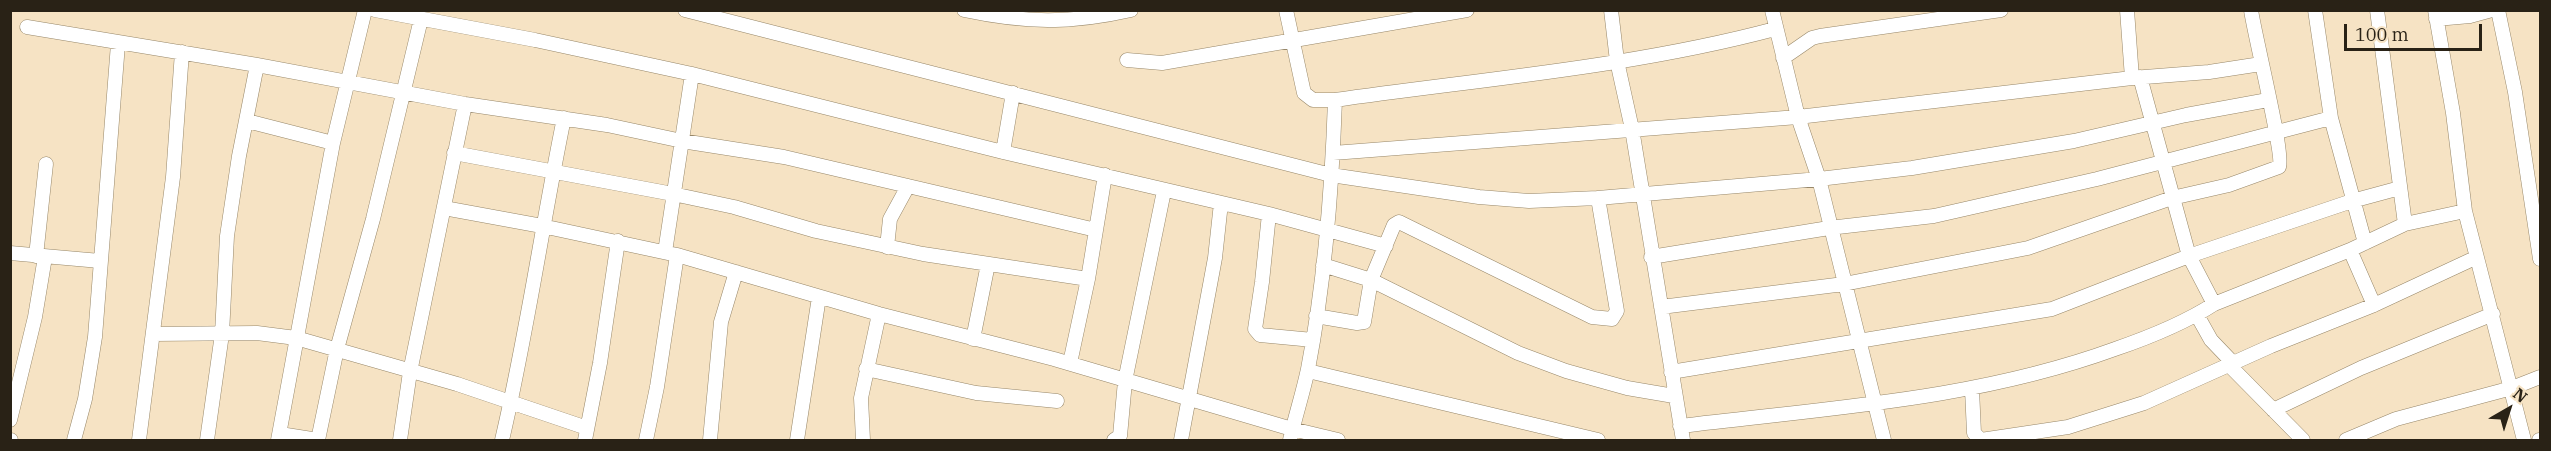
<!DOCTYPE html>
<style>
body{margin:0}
#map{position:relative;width:2551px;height:451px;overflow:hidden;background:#f6e3c4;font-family:"IBM Plex Serif",serif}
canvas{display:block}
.frame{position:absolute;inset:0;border:12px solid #292216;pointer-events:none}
.north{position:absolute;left:2479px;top:379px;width:60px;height:60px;-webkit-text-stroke:4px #f6e3c4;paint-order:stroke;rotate:39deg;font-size:16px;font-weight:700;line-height:24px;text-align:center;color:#292216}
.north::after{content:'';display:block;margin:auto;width:21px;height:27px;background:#292216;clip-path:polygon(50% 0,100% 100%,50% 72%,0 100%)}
.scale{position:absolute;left:2344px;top:24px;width:138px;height:27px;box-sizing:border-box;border:3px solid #292216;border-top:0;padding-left:8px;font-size:18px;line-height:21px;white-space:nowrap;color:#292216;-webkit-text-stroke:4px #f6e3c4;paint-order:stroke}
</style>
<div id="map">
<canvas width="2551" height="451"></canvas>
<div class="frame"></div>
<div class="north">N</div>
<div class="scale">100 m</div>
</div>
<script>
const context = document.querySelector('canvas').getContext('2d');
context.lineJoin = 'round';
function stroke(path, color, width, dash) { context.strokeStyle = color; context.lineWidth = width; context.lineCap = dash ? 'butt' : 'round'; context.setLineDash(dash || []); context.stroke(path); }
const minor = new Path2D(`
 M375,10L535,40L692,74L1003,152L1269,214L1386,246
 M685,10L1331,175L1479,197L1529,201L1598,198L1819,179L1912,168L2074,141L2186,115L2268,100
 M964,10C1025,23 1070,24 1131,10
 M1286,10L1304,93L1313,100H1335C1482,79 1632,67 1775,29
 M1611,10L1617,61L1632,129L1683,440
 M1772,10L1798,117L1819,179L1884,440
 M2127,10L2132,78
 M2315,10L2331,118L2365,243
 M2377,10L2405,224
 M2435,10L2453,113L2465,211L2524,440
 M2498,10L2515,92L2540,259
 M2436,19L2470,16L2492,10
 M27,27L257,65L465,104L607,125L682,141L784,157L1096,230
 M1783,58L1812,38L1820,36L2001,10
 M1127,60L1162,63L1467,10
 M2140,77L2189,256L2214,304
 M247,121L333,143
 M1003,152L1013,93
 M454,153L673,194L734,207L816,231L923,254L1088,279
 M1333,153L1798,117L2132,78L2209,72L2261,64
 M444,208L542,226L677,255L879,314L1054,359L1292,429L1338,440
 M1269,214L1262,282L1255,329L1260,335L1313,340
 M887,247L890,219L908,186
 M2350,250L2374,305
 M665,252L692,74
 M10,253L100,261
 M36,256L46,164
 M1651,257L1829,228L1934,216L2097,179L2331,118
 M1323,265L1371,280L1518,353L1566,371L1627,388L1674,396
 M1661,307L1844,284L2028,248L2172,198L2229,185L2279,167C2285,157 2254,33 2251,10
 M2197,315L2211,340L2233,363
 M1316,316L1357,323L1364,322L1371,280L1394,225L1399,222L1592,317L1612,319L1617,311L1598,198
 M153,334L257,333L296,338L457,384L587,428
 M973,339L988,264
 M1070,363L1088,279L1105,175
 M2229,365L2303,440
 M866,369L976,393L1057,401
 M1308,371L1598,440
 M1671,372L2052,309L2189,256L2352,201L2400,188
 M1972,389L1974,433L1981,440L2068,427L2144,403L2271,346L2374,305L2475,258
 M2273,410L2361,368L2493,314
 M10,420L35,317L45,257
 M1680,426C1826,408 1975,400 2115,349C2150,337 2183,324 2214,304L2350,250L2405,224L2465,211
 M280,434L318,440
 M10,440H11
 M74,440L85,399L95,337L118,44
 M139,440L173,177L182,52
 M207,440L222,334L227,236L239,156L257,65
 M278,440L333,143L365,10
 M318,440L337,349L373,219L421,19
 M400,440L410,372L465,104
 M502,440C527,334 542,225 564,118
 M585,440L600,363L618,241
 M646,440L657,387L677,255
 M710,440L721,322L736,272
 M797,440L819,297
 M863,440L861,398L879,314
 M1114,440L1120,436L1125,381L1164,191
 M1181,440L1215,258L1221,203
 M1290,440C1295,417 1303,393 1308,369C1325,281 1332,189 1335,100
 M2346,440L2396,419L2512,388L2540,377
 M2539,440H2540`);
stroke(minor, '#978769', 15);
stroke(minor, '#fff', 14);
</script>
